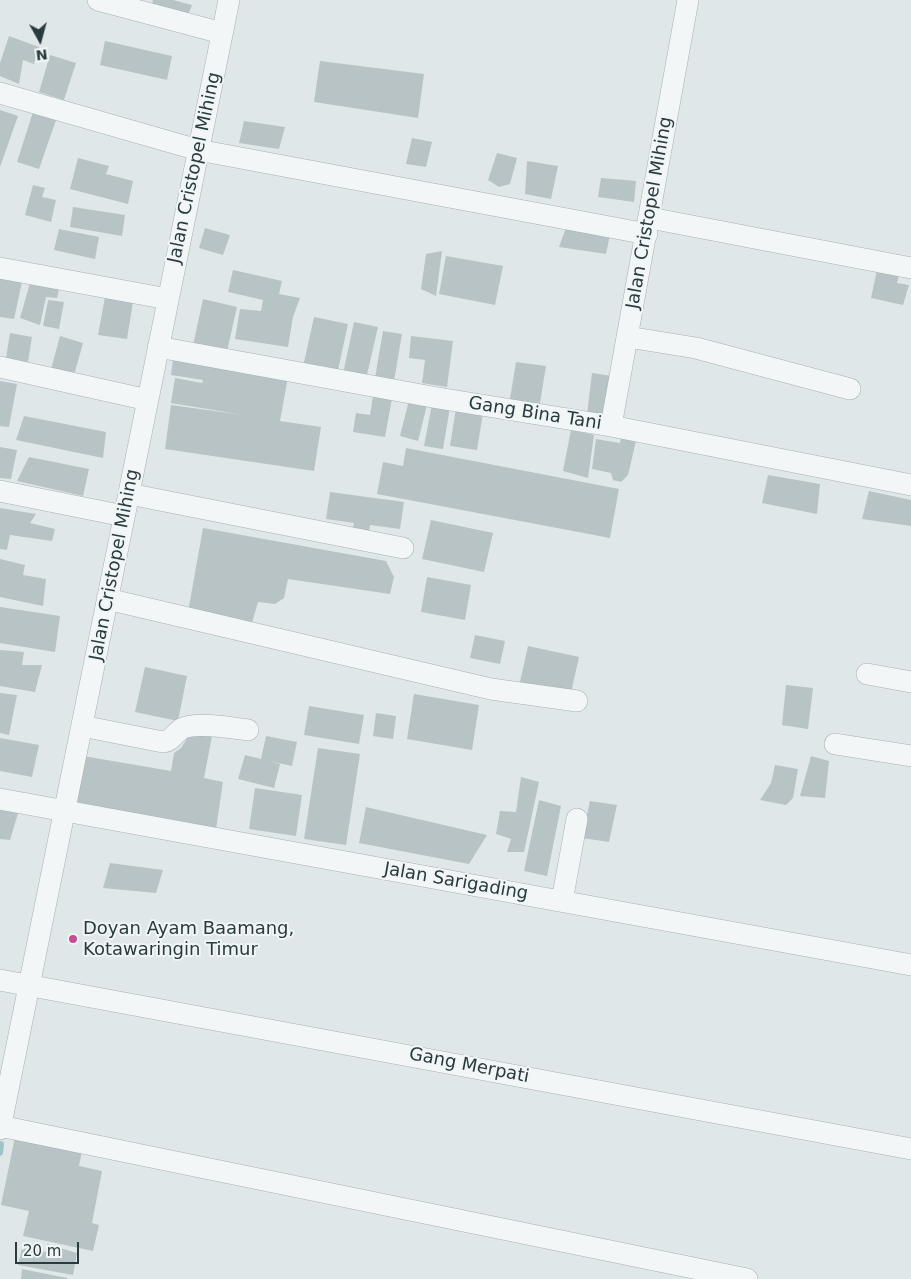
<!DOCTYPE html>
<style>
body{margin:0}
#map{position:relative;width:911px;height:1279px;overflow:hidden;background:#e0e7e8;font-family:"DejaVu Sans",sans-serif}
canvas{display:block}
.north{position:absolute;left:15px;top:15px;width:50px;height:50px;-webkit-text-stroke:4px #f0f5f6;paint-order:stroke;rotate:173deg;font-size:14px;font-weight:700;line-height:20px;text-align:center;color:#2a3b3f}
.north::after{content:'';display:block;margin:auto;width:18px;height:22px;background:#2a3b3f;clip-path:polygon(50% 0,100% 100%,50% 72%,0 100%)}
.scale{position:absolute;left:15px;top:1242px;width:64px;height:22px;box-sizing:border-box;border:2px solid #2a3b3f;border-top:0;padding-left:6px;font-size:15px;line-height:18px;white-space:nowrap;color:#2a3b3f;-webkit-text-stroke:4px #f0f5f6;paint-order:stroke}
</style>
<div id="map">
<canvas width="911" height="1279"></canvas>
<div class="north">N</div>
<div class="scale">20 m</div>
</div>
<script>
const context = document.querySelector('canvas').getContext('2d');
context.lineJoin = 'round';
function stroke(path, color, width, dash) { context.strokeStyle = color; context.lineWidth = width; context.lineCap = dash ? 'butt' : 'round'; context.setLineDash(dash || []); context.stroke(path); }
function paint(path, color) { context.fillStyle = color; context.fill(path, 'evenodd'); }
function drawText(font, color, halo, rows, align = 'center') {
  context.font = font + ' "DejaVu Sans",sans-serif'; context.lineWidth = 4; context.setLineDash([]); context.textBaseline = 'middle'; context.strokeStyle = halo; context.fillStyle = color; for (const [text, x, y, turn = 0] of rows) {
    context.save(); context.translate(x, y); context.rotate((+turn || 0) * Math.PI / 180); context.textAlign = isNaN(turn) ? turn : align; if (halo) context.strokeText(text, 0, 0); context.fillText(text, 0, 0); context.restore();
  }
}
stroke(new Path2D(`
 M0,1153L1,1144`), '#9dc4c7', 6);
paint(new Path2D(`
 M153,0H173L192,5L187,18L151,9Z
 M9,36L39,47L34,64L23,60L19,84L0,76V63Z
 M105,41L172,56L167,80L100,65Z
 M50,55L76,63L64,100L39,92Z
 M320,61L424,74L418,118L314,102Z
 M0,110L18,116L0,167Z
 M33,112L56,120L39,169L17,162Z
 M244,121L285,127L279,149L239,143Z
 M412,138L432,142L426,167L406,164Z
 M497,153L517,158L510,184L499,187L488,180Z
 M78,158L109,166L106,174L133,181L128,204L70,189Z
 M527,161L558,166L551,199L525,194Z
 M601,178L636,181L634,202L598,197Z
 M33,185L45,188L42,197L56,200L51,222L25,215Z
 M73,207L125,215L122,236L70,227Z
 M567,225L610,235L606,254L559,247Z
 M205,228L230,235L223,255L199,248Z
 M59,229L99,237L95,259L54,250Z
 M442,251L436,296L421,289L426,254Z
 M446,256L503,266L495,305L439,294Z
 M233,270L282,281L279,294L300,298L293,317L288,347L235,339L240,309L261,311L263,300L228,292Z
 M877,270L899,276L897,283L909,285L903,305L871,298Z
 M0,278L22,282L14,319L0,317Z
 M30,283L59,289L57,298L46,297L40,325L20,318Z
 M105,297L133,302L127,339L98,335Z
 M203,299L237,307L226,356L192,350Z
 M48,300L64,302L59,329L43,326Z
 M314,317L348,324L337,375L303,367Z
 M354,322L378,327L366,379L343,374Z
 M383,331L402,334L394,381L375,378Z
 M10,333L32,337L28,362L6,358Z
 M60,336L83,343L73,379L50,373Z
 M411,336L453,341L447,387L422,383L425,360L409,358Z
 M174,352L288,377L280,421L321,427L314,471L165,449L171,405L244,415L171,403L175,378L202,383L203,380L171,375Z
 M516,362L546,366L539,409L509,405Z
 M592,373L612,376L607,416L587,414Z
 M0,381L17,384L9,427L0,426Z
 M374,390L393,393L385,437L353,432L356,413L370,415Z
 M409,400L427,405L418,441L400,436Z
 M432,404L450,407L443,449L424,446Z
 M456,408L483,413L477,450L450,446Z
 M24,416L106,432L103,458L16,440Z
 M571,430L594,435L588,478L563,471Z
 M621,438L636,441L628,475L621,482L613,480L611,473L592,469L596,439L620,443Z
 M0,447L17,450L11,479L0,478Z
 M406,448L619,489L610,538L377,494L383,462L403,466Z
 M29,457L89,469L83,496L17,481Z
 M768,475L820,484L817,514L762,503Z
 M869,491L911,500V526L862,519Z
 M330,492L404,502L400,529L370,525L368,538L351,535L354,523L326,519Z
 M0,508L36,514L30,523L55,529L52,541L10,535L7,550L0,549Z
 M431,520L493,533L484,572L422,559Z
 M203,528L386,561L394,577L390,594L288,579L284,598L275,604L258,602L252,623L188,612Z
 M0,559L25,565L23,575L46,579L43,606L0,597Z
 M427,577L471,585L465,620L421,612Z
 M0,607L60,616L55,652L0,643Z
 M475,635L505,641L500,664L470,658Z
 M528,646L579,657L571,693L520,682Z
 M0,650L24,652L22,665H42L35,692L0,686Z
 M145,667L187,676L178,721L135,712Z
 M786,685L813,688L808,729L782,725Z
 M0,693L17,695L9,735L0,733Z
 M414,694L479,705L472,750L407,739Z
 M309,706L364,715L359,744L304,735Z
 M376,713L396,716L393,739L373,736Z
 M213,731L204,778L223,782L216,829L72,802L83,756L171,771L174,753L181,748L188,737Z
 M266,736L297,742L292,766L269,761L280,764L274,788L238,779L245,755L261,759Z
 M0,738L39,745L32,777L0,771Z
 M318,748L360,754L346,845L304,839Z
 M811,756L829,761L825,798L800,796Z
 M775,765L798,769L793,798L786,805L760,800L771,783Z
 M521,777L539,782L524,852H507L511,839L496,834L500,811L516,812Z
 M255,788L302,795L296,836L249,829Z
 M539,800L561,806L547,876L524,871Z
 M590,801L617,805L609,842L582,838Z
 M366,807L487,835L469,864L359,843Z
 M0,809L19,810L10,840L0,839Z
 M110,863L163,870L156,893L103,888Z
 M15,1137L82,1151L79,1166L102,1171L92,1223L99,1225L93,1251L23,1236L29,1211L1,1205Z
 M47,1244L77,1253L73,1275L18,1265L22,1248L46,1252Z
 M22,1269L67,1278V1279H21Z`), '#b8c3c5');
const minor = new Path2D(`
 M98,0L222,33
 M0,93L198,150L647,234
 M650,218L911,268
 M0,268L168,299
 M628,337L696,348L850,389
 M158,347L438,398L611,426L911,485
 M0,367L148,400
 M611,426L688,0
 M0,491L124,516
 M129,494L403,548
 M107,599L491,689L577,701
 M867,674L911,682
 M82,726L163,742C172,741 174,734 181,729C196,721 231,728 248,730
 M835,744L911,756
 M0,799L911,965
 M562,901L577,819
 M0,980L911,1149
 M0,1126L747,1279
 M0,1129L229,0`);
stroke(minor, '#a6b0b2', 22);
stroke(minor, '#f3f6f7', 21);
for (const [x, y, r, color] of [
 [73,939,5,"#c74c96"]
]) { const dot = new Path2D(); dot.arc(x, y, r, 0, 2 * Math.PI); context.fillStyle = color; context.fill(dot); stroke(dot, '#f0f5f6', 2); }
drawText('18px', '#2a3b3f', '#f0f5f6', [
 ["Jalan Cristopel Mihing",195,168,-78],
 ["Jalan Cristopel Mihing",650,213,-80],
 ["Gang Bina Tani",535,414,9],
 ["Jalan Cristopel Mihing",115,565,-79],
 ["Jalan Sarigading",456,882,10],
 ["Gang Merpati",469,1066,11]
]);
drawText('18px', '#2a3b3f', '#f0f5f6', [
 ["Doyan Ayam Baamang,",83,929],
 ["Kotawaringin Timur",83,950]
], 'left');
</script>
